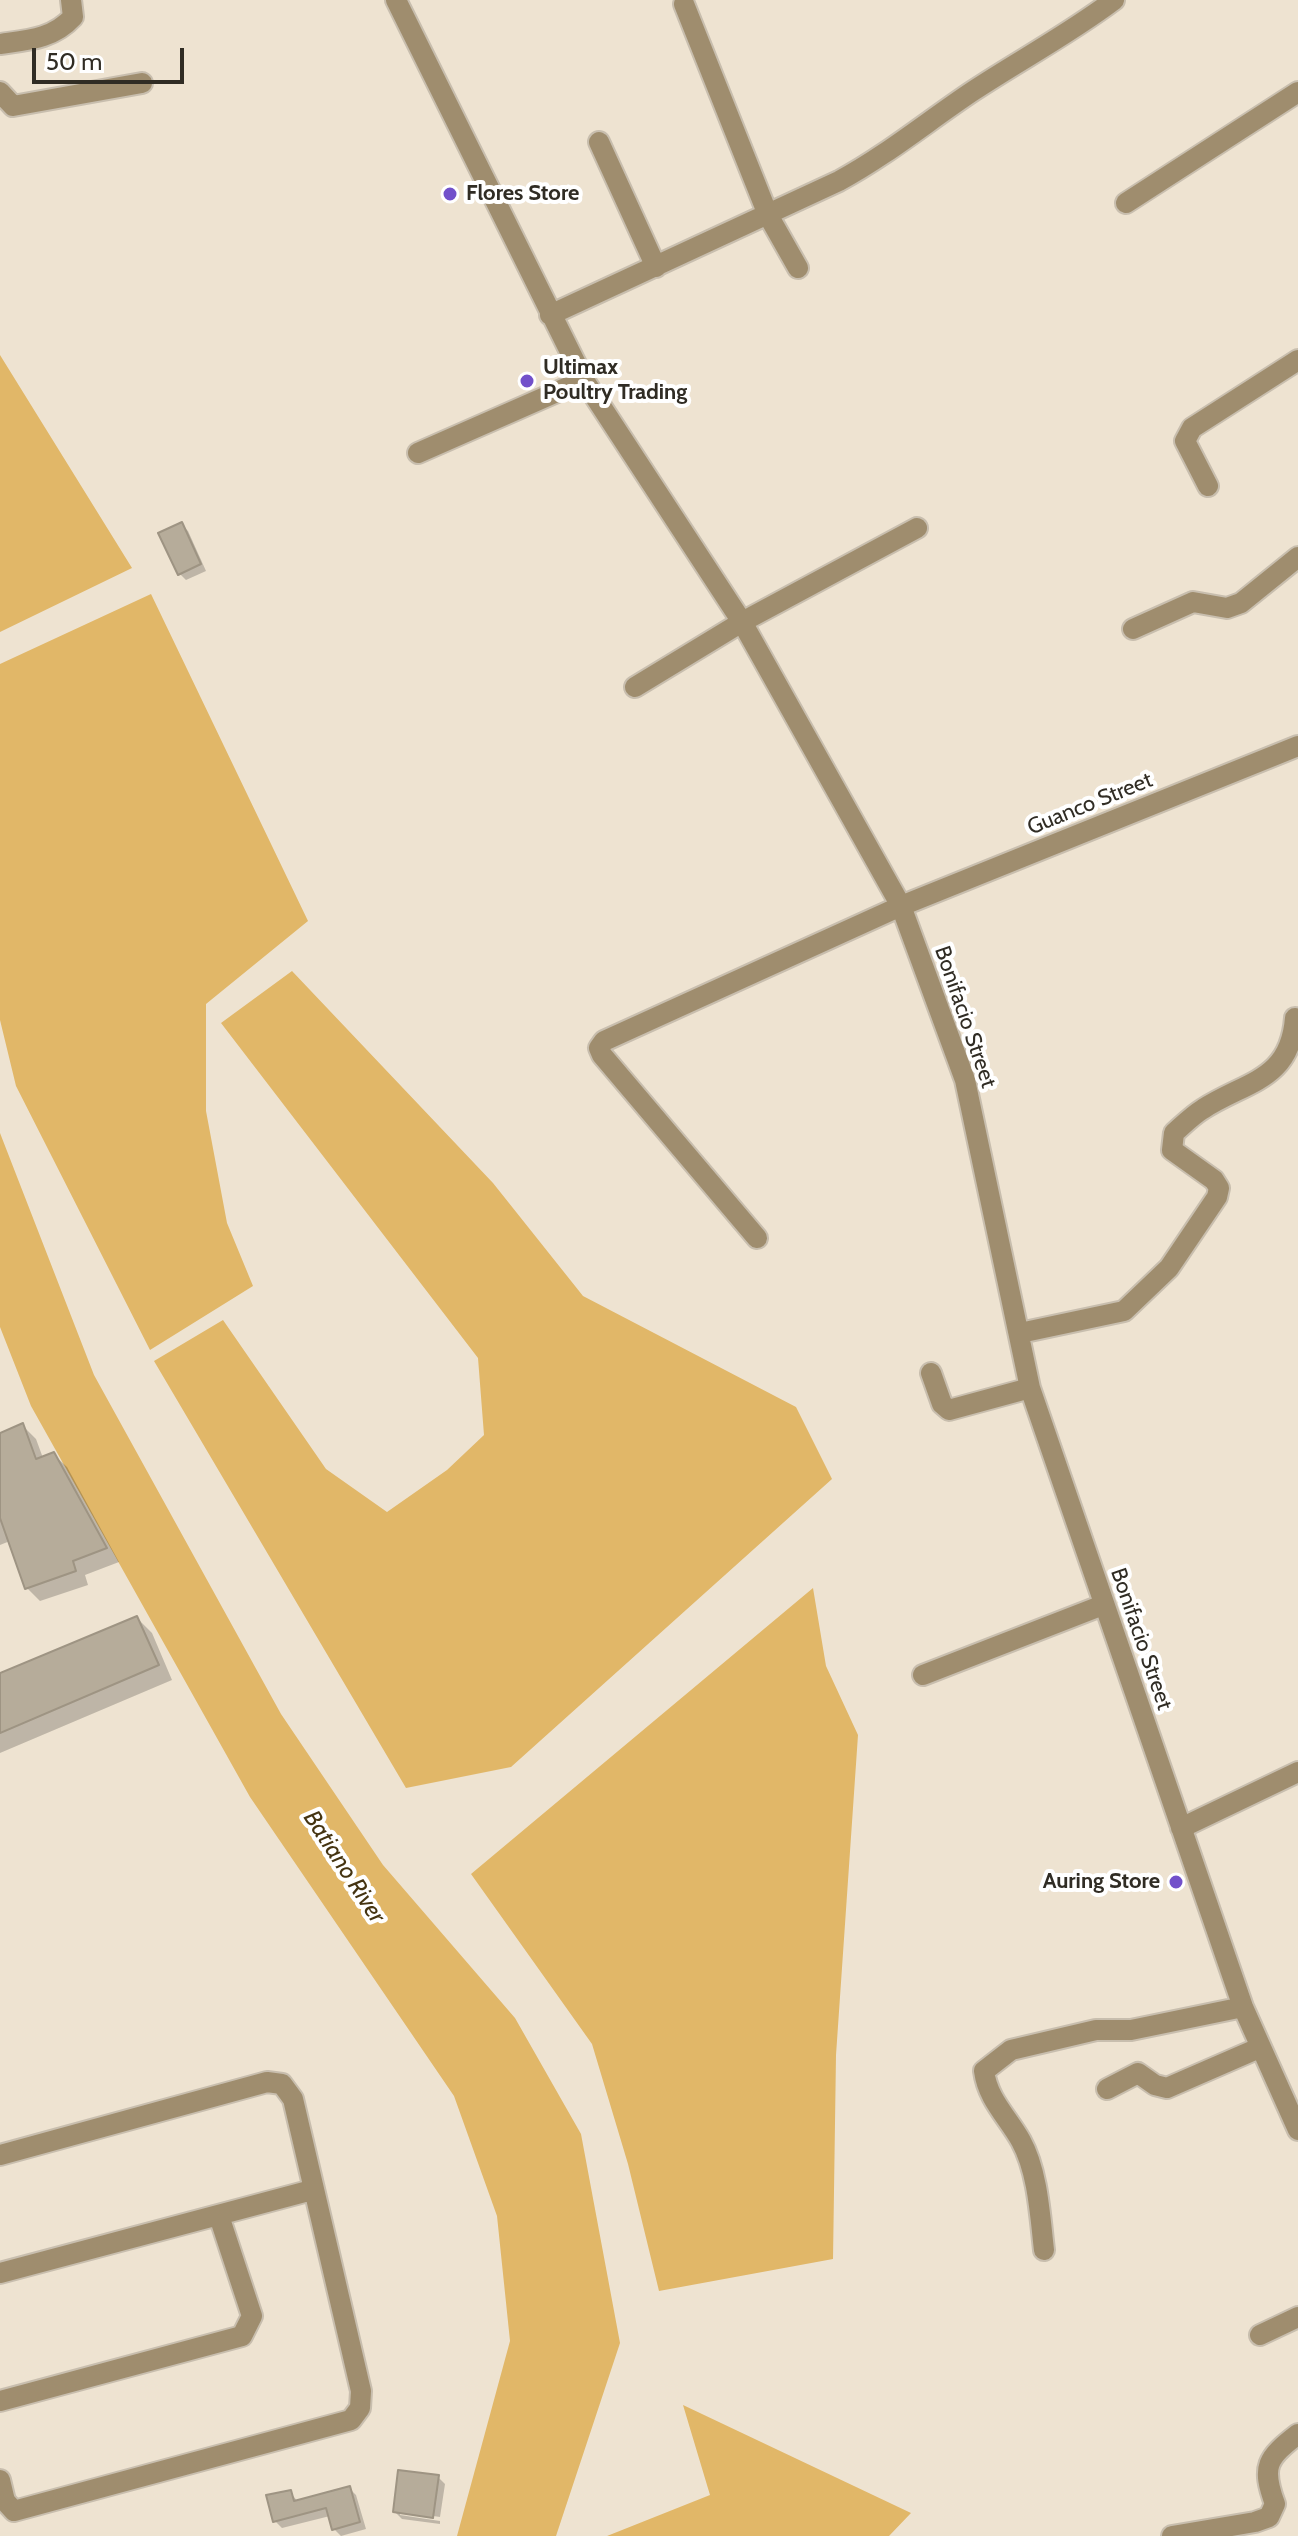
<!DOCTYPE html>
<style>
body{margin:0}
#map{position:relative;width:1298px;height:2536px;overflow:hidden;background:#eee3d1;font-family:Cabin,sans-serif}
canvas{display:block}
.scale{position:absolute;left:32px;top:48px;width:152px;height:36px;box-sizing:border-box;border:4px solid #302c24;border-top:0;padding-left:10px;font-size:24px;line-height:28px;white-space:nowrap;color:#302c24;-webkit-text-stroke:6px #fff;paint-order:stroke}
</style>
<div id="map">
<canvas width="1298" height="2536"></canvas>
<div class="scale">50 m</div>
</div>
<script>
const context = document.querySelector('canvas').getContext('2d');
context.lineJoin = 'round';
function paint(path, color) { context.fillStyle = color; context.fill(path, 'evenodd'); }
function stroke(path, color, width, dash) { context.strokeStyle = color; context.lineWidth = width; context.lineCap = dash ? 'butt' : 'round'; context.setLineDash(dash || []); context.stroke(path); }
function drawText(font, color, halo, rows, align = 'center') {
  context.font = font + ' Cabin,sans-serif'; context.lineWidth = 8; context.setLineDash([]); context.textBaseline = 'middle'; context.strokeStyle = halo; context.fillStyle = color; for (const [text, x, y, turn = 0] of rows) {
    context.save(); context.translate(x, y); context.rotate((+turn || 0) * Math.PI / 180); context.textAlign = isNaN(turn) ? turn : align; if (halo) context.strokeText(text, 0, 0); context.fillText(text, 0, 0); context.restore();
  }
}
paint(new Path2D(`
 M0,355L132,568L0,632Z
 M151,594L308,921L206,1004V1111L227,1223L253,1286L150,1350L16,1086L0,1020V664Z
 M292,971L493,1183L583,1296L796,1407L832,1479L511,1767L406,1788L154,1361L223,1320L326,1469L387,1512L447,1470L484,1435L478,1358L221,1023Z
 M0,1133L94,1375L281,1714L383,1865L515,2018L581,2134L620,2343L556,2536H457L510,2341L497,2216L454,2096L250,1797L31,1406L0,1327Z
 M813,1588L826,1666L858,1735L836,2055L833,2259L659,2291L628,2164L592,2044L471,1874Z
 M683,2405L911,2513L889,2536H607L710,2495Z`), '#e1b768');
paint(new Path2D(`
 M181,524L188,531L206,571L186,580L179,573Z
 M23,1426L36,1439L43,1458L53,1454L67,1467L119,1562L85,1575L88,1585L40,1601L27,1588L10,1541L0,1545V1435Z
 M137,1618L152,1633L172,1680L0,1753V1675Z
 M438,2477L445,2484L440,2517L400,2511V2515L440,2521V2524L402,2519L395,2512Z
 M349,2488L356,2495L366,2529L341,2536L334,2529L330,2516L282,2528L275,2521L290,2492L298,2502Z`), '#0003');
const building = new Path2D(`
 M182,522L201,564L178,575L158,533Z
 M23,1423L36,1459L54,1452L107,1548L73,1561L76,1571L25,1589L0,1518V1433Z
 M137,1616L159,1665L0,1733V1673Z
 M398,2470L439,2475L433,2518L393,2512Z
 M350,2486L360,2522L332,2530L326,2508L273,2522L266,2495L291,2490L294,2501Z`);
paint(building, '#b6ac9a');
stroke(building, '#9e9483', 2);
const minor = new Path2D(`
 M396,0L584,380L742,622L901,906L965,1080L1030,1388L1243,2007L1298,2130
 M684,4L768,215L798,268
 M0,44C28,40 53,39 73,17L71,0
 M0,92L13,106L142,83
 M599,142L656,267
 M1126,203L1298,92
 M550,315L839,181C887,155 928,121 973,91C1020,60 1069,34 1114,0
 M418,453L584,380
 M1208,486L1185,441L1192,428L1298,360
 M1133,629L1193,602L1227,608L1241,603L1298,557
 M635,687L742,622L917,528
 M757,1238L602,1055L599,1048L604,1041L901,906L1298,746
 M1020,1333L1124,1311L1169,1268L1217,1197L1219,1188L1214,1180L1172,1150L1174,1133C1183,1125 1193,1115 1203,1109C1246,1081 1290,1081 1295,1018
 M931,1373L942,1404L949,1410L1030,1388
 M923,1675L1103,1605
 M1181,1828L1298,1772
 M1107,2089L1138,2073L1155,2085L1167,2088L1259,2048
 M0,2155L267,2082L282,2084L293,2099L361,2391L360,2408L351,2420L14,2511L5,2501L0,2480
 M1044,2250C1040,2216 1038,2172 1021,2141C1007,2116 988,2100 984,2071L1011,2050L1096,2030H1131L1243,2007
 M0,2273L312,2190
 M1260,2335L1298,2317
 M0,2401L242,2336L252,2316L219,2216
 M1172,2536L1255,2522L1269,2517L1275,2504C1261,2466 1267,2458 1298,2434`);
stroke(minor, '#c8beae', 24);
stroke(minor, '#9f8d6e', 20);
for (const [x, y, r, color] of [
 [450,194,8,"#7250ca"],
 [527,381,8,"#7250ca"],
 [1176,1882,8,"#7250ca"]
]) { const dot = new Path2D(); dot.arc(x, y, r, 0, 2 * Math.PI); context.fillStyle = color; context.fill(dot); stroke(dot, '#fff', 3); }
drawText('bold 22px', '#302c24', '#fff', [
 ["Flores Store",466,194],
 ["Ultimax",543,368],
 ["Poultry Trading",543,393],
 ["Auring Store",1160,1882,"right"]
], 'left');
drawText('22px', '#302c24', '#fff', [
 ["Guanco Street",1090,804,-22],
 ["Bonifacio Street",965,1017,71],
 ["Bonifacio Street",1141,1639,71]
]);
drawText('italic 24px', '#453411', '#fff', [
 ["Batiano River",344,1867,57]
]);
</script>
